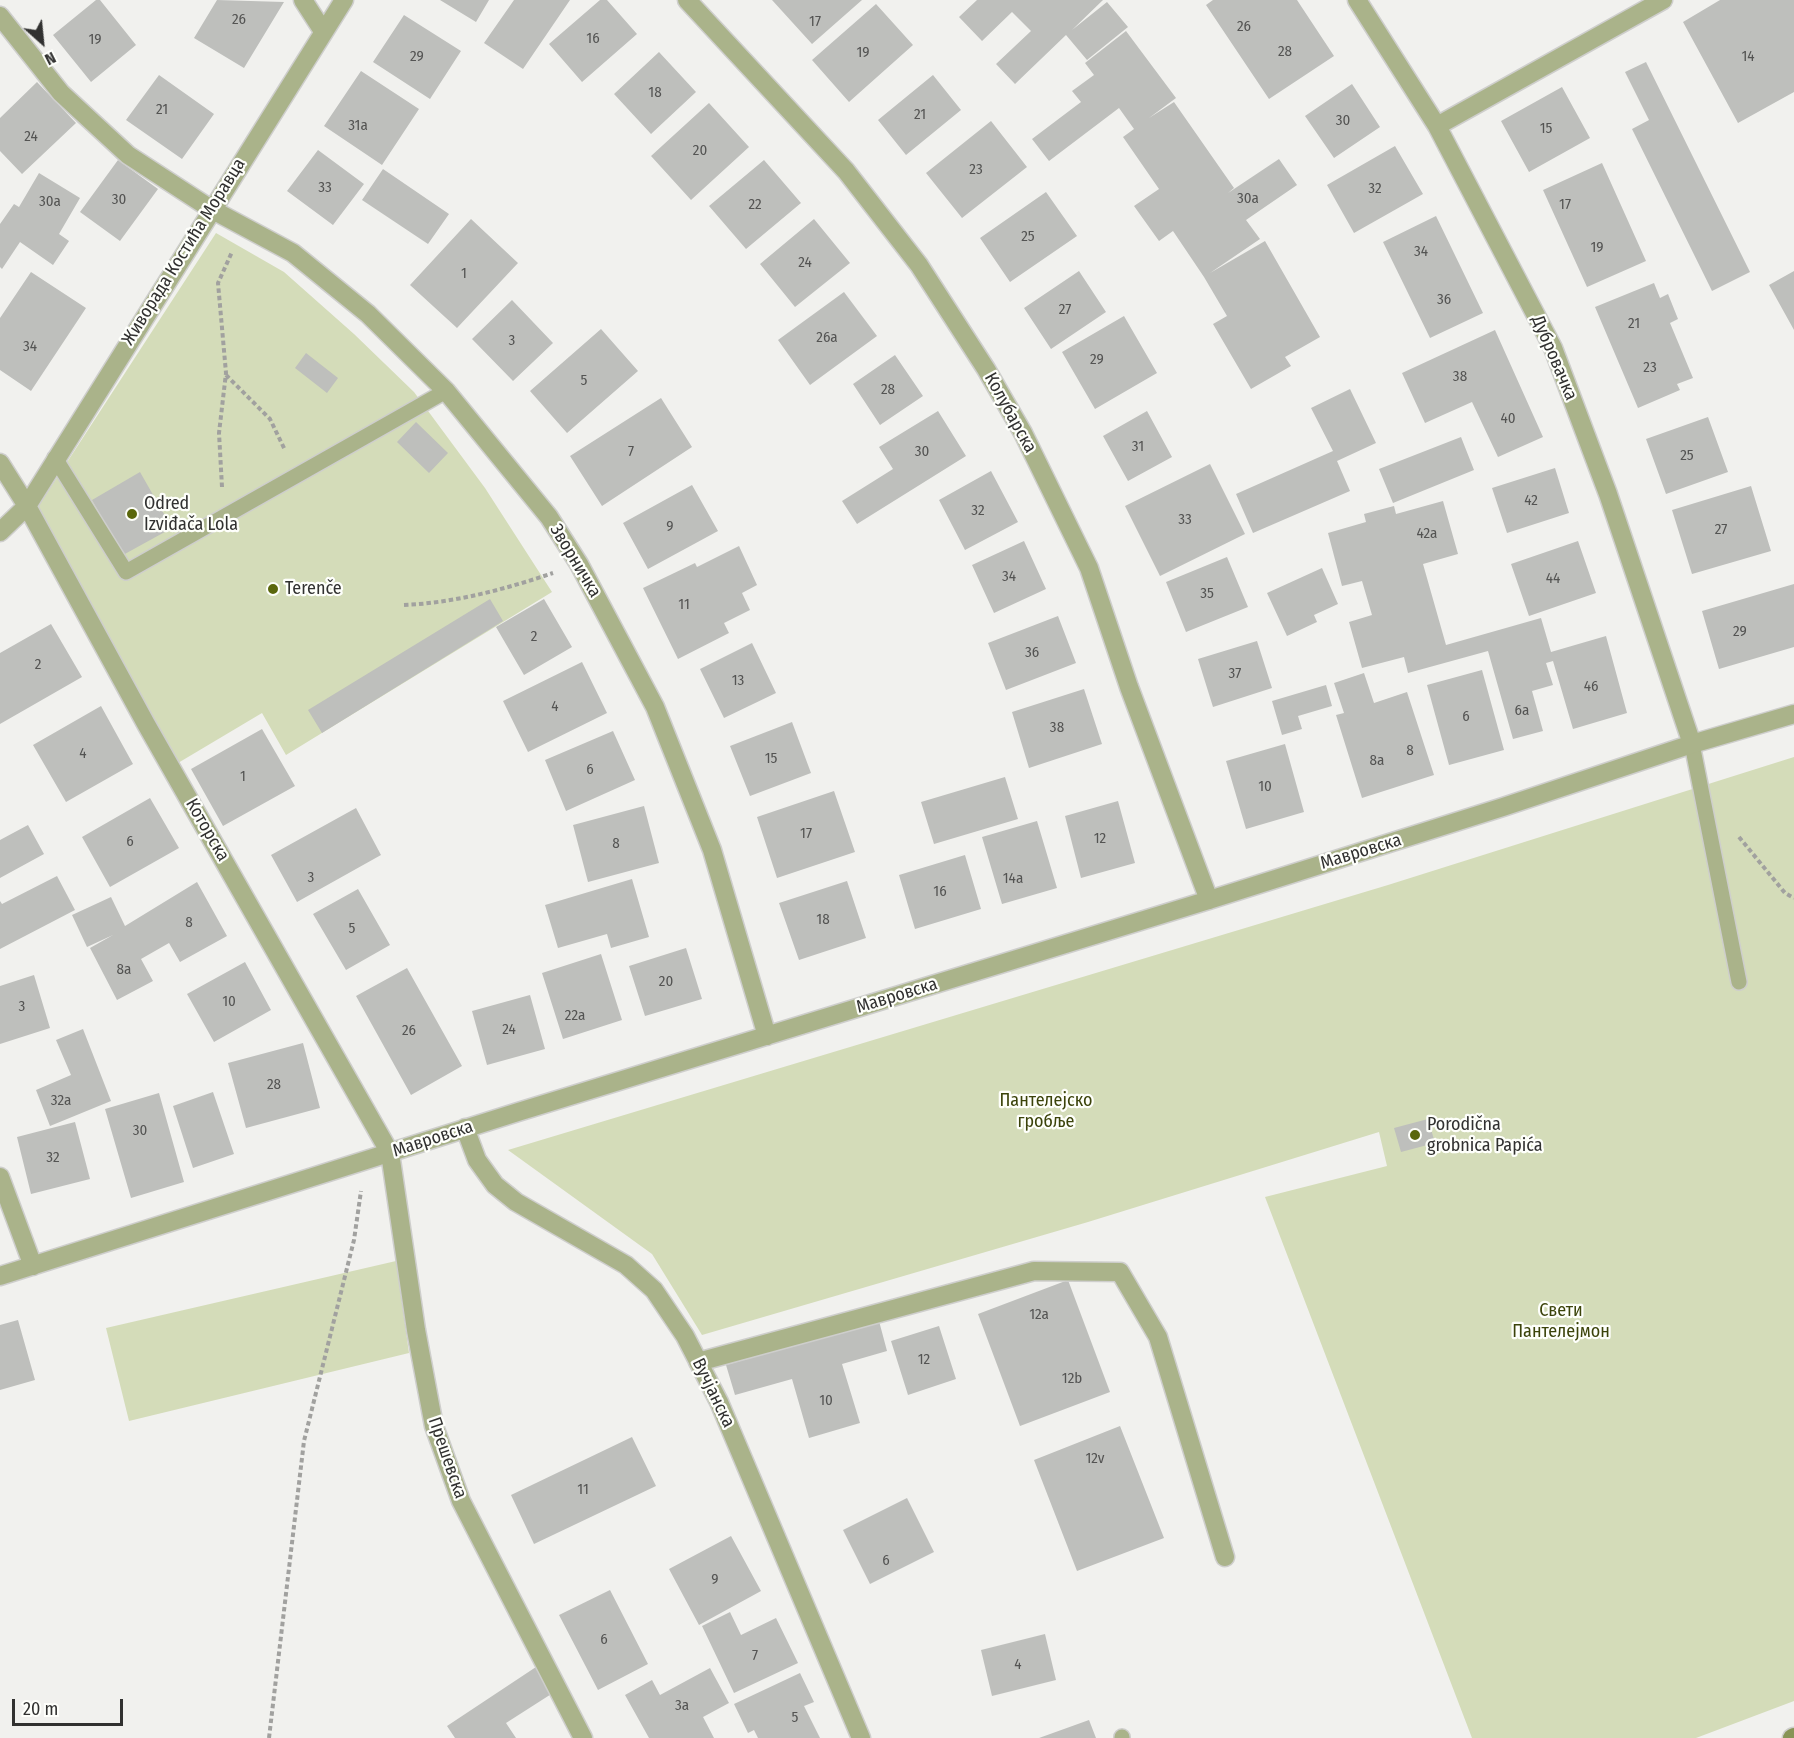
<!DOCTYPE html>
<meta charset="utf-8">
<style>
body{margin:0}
#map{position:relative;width:1794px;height:1738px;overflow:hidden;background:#f1f1ee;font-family:"Fira Sans Condensed",sans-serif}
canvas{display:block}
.north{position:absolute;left:12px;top:12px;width:60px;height:60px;-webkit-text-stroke:4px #fefffb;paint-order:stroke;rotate:153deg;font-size:16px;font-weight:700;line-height:24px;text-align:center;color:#313130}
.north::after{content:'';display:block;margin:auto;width:21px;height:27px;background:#313130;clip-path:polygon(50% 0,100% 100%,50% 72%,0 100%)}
.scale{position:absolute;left:12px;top:1699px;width:111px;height:27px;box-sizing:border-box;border:3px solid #313130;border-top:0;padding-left:8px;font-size:18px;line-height:21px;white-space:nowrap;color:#313130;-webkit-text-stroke:4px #fefffb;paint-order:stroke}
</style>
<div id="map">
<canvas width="1794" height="1738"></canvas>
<div class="north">N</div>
<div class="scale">20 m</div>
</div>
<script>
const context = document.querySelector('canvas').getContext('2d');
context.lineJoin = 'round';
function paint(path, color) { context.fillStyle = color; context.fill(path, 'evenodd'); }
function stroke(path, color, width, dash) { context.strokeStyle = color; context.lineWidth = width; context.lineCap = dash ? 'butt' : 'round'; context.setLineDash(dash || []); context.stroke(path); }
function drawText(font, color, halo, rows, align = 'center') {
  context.font = font + ' "Fira Sans Condensed",sans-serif'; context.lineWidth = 4.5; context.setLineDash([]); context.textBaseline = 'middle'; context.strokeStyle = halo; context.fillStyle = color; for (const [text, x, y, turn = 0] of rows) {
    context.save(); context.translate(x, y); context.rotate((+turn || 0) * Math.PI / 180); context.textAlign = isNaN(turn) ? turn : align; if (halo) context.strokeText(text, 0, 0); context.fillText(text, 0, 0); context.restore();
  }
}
paint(new Path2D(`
 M216,233L284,272L354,334L414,392L485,488L552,592L286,755L262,713L178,763L32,516Z
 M1794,757V1701L1696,1738H1472L1265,1197L1387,1166L1379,1132L1088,1222L702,1335L652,1254L508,1150L1388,885Z
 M396,1261L409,1353L129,1421L106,1328Z`), '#d4dcb9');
paint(new Path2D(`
 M96,0H100L136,45L91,82L53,35Z
 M217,0L284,2L244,68L194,38Z
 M440,0H489L476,22Z
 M514,0H570L523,69L484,43Z
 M600,0H607L637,34L582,82L549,44Z
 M772,0H862L812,44Z
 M977,0H1103L1072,30L1107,2L1128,27L1087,60L1066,35L1015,84L996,64L1031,31L1012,12L982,41L959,17Z
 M1213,0H1297L1334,56L1269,99L1206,5Z
 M1720,0H1794V92L1738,123L1683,22Z
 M876,4L913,45L849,102L812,60Z
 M404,15L461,51L430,99L373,62Z
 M1126,31L1176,98L1149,118L1174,102L1234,188L1228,193L1279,159L1297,185L1246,220L1260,239L1210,273L1265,241L1320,337L1285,357L1291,366L1251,389L1213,324L1227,316L1204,277L1173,231L1159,241L1134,206L1159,189L1123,137L1134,129L1119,108L1049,161L1032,139L1081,102L1072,91L1094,75L1085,63Z
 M659,52L696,92L651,134L614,94Z
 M1646,62L1750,272L1712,291L1632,129L1649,120L1625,72Z
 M361,71L419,109L382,165L324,126Z
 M159,75L214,114L182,159L126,120Z
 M933,75L961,110L906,155L878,120Z
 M37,82L76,123L22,174L0,151V118Z
 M1352,84L1380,127L1334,158L1305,116Z
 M1562,87L1590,138L1529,172L1501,121Z
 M709,103L749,147L691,200L651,156Z
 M991,121L1027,167L962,218L926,173Z
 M1395,146L1423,194L1354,233L1327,185Z
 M318,150L364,184L333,225L287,191Z
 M118,160L158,189L120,241L80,212Z
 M764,160L801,203L746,249L709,206Z
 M1602,163L1646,261L1587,287L1543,190Z
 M383,169L449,214L428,244L362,200Z
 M39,173L80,198L59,234L69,241L53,265L20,242L2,269L0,267V224L14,204L19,207Z
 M1046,192L1077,236L1010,282L980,238Z
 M1436,216L1483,313L1430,338L1383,242Z
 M471,219L518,263L457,328L410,285Z
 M814,219L850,263L795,307L760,264Z
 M1079,271L1106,312L1051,349L1024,308Z
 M1794,271V330L1769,285Z
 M31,272L86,308L31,391L0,370V318Z
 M1654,283L1660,298L1668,294L1678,319L1670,323L1693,378L1677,384L1680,390L1638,408L1595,307Z
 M844,292L877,336L810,385L778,340Z
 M512,300L553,343L513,381L472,339Z
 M1124,316L1157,373L1095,409L1062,352Z
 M601,329L638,371L567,433L530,391Z
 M1495,330L1543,437L1498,457L1472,402L1425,423L1402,373Z
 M306,353L338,378L327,393L295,368Z
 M895,355L923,396L880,425L853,384Z
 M1350,389L1376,443L1337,461L1350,491L1253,533L1236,494L1333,451L1311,408Z
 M661,398L692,447L602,506L570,456Z
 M938,411L966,456L857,524L842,501L893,469L879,447Z
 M1147,411L1172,457L1128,481L1103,436Z
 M1708,417L1728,472L1666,494L1646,439Z
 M416,422L448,453L429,473L397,442Z
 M1461,437L1474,470L1393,503L1379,469Z
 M1210,464L1245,534L1160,576L1125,506Z
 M1555,468L1569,513L1507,533L1492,488Z
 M991,471L1018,522L965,550L939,500Z
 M140,472L172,528L123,555L92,500Z
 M692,485L718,531L648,569L623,523Z
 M1751,486L1771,551L1692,574L1672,510Z
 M1443,501L1458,554L1423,564L1446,645L1541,618L1551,652L1606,636L1627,713L1573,729L1553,661L1546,663L1553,685L1532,691L1543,731L1513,739L1488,651L1408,673L1404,657L1362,668L1349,622L1372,615L1362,581L1342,586L1328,533L1366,522L1364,514L1394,506L1396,514Z
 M1024,541L1046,589L994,613L972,565Z
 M1578,541L1596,593L1529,616L1511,564Z
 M739,546L757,585L742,593L750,610L724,623L729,633L678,659L643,588L695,563L697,567Z
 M1227,557L1248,607L1186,632L1166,582Z
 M1322,568L1338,604L1314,615L1317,622L1287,636L1267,593Z
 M1794,584V647L1719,669L1702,611Z
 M490,599L503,621L322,733L308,710Z
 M544,599L572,647L524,675L496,627Z
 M1058,616L1076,663L1006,690L988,643Z
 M51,624L82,677L0,724V653Z
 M1257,641L1272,688L1213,707L1198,659Z
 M752,643L776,693L724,718L700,669Z
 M582,662L607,713L528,752L503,701Z
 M1482,670L1504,750L1449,765L1427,685Z
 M1364,673L1374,703L1407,692L1434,775L1362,798L1336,715L1344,713L1334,683Z
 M1326,685L1332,706L1298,716L1302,729L1282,735L1272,701Z
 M1084,689L1102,744L1029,768L1012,712Z
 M101,706L133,764L66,802L33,745Z
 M792,722L811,773L750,796L730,746Z
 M262,729L295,786L223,826L191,769Z
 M613,731L635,780L566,811L545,760Z
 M1285,744L1304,812L1246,829L1226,761Z
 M1005,777L1018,819L934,844L921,802Z
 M834,791L855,852L777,878L757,817Z
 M150,798L179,848L110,887L82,837Z
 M1118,801L1135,863L1081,878L1065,816Z
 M644,806L659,863L588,882L573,825Z
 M356,808L381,855L297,902L271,855Z
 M1037,821L1057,888L1002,904L982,837Z
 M28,825L44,854L0,878V840Z
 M965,855L981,909L915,929L899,875Z
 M57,876L75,910L0,949V901L2,904Z
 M632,879L649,937L611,948L607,934L558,948L545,905Z
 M847,881L866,938L799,960L779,903Z
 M197,882L227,936L180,962L169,943L141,959L153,981L117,1000L90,948L113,935L87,947L72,915L111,897L125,926Z
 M358,889L390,945L346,970L313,914Z
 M686,948L702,999L645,1016L629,966Z
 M601,954L622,1020L563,1039L542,973Z
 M245,962L271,1010L214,1042L187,994Z
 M407,968L462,1066L411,1095L356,996Z
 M34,975L50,1028L0,1044V986Z
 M530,995L545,1049L487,1065L472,1011Z
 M83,1029L111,1101L50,1126L36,1090L71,1075L56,1040Z
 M303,1043L320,1108L246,1128L228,1063Z
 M213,1092L234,1154L193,1168L173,1106Z
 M159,1093L184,1182L131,1198L105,1109Z
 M1428,1119L1435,1143L1401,1152L1394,1128Z
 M75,1122L90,1179L31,1194L17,1137Z
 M1068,1280L1110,1392L1020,1426L978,1314Z
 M18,1320L35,1380L0,1390V1325Z
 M879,1321L887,1351L842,1364L860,1423L809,1438L792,1379L735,1395L726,1365Z
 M939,1326L956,1379L908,1395L891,1341Z
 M1120,1426L1164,1538L1077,1571L1034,1460Z
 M632,1437L656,1486L534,1544L511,1495Z
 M907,1498L934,1552L870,1584L843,1530Z
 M731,1536L761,1591L699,1625L669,1569Z
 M610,1590L648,1664L598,1690L559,1615Z
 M730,1612L741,1635L776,1618L798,1663L734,1693L702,1626Z
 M1045,1634L1056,1680L992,1696L981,1650Z
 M539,1665L556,1691L506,1723L516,1738H455L447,1726Z
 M710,1668L729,1703L703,1717L714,1738H649L625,1695L652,1680L660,1695Z
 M800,1673L814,1702L804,1706L820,1738H758L754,1730L748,1733L734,1704Z
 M1089,1720L1096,1738H1039Z`), '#bebfbc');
const lane = new Path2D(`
 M55,458L126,572L446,391
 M1692,744L1739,982
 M1122,1737V1738`);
const street = new Path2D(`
 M303,0L323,31
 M687,0L846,171L919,265L986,369L1023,433L1089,568L1129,687L1209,900
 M1357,0L1437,126L1553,348L1608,494L1692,744
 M0,16L61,93L128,155L211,209L293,253L368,314L446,391L549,517L579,564L655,707L712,850L767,1036
 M1437,126L1663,0
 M0,463L27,506L146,724L390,1153L416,1330L434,1426L461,1501L583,1738
 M0,532L27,506L344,0
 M465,1128L477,1160L495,1185L516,1202L626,1265L654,1290L685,1336L719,1402L861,1738
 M0,1177L33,1266
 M0,1276L518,1112L1209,900L1503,807L1692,744L1794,714
 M698,1362L1034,1271L1120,1272L1158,1337L1225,1557`);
const secondary = new Path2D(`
 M1792,1738L1794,1737`);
stroke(lane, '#cececc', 18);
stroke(street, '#cececc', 21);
stroke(secondary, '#cececc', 21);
stroke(new Path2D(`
 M226,375L270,419L285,450
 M222,487L219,433L226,373L218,283L232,252
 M404,605C454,603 506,589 553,573
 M1739,837L1785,893L1794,898
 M269,1738L304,1441L354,1240L361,1191`), '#a1a19f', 4, [4.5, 3]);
stroke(lane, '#aab38a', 15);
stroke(street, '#aab38a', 18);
stroke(secondary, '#889456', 18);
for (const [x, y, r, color] of [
 [132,514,6,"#5a670c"],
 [273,589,6,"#5a670c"],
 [1415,1135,6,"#5a670c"]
]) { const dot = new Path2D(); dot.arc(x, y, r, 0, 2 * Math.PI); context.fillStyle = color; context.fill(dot); stroke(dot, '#fefffb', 2); }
drawText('15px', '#545453', null, [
 ["26",239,20],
 ["17",815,22],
 ["26",1244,27],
 ["16",593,39],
 ["19",95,40],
 ["28",1285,52],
 ["19",863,53],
 ["29",417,57],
 ["14",1748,57],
 ["18",655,93],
 ["21",162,110],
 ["21",920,115],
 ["30",1343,121],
 ["31a",358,126],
 ["15",1546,129],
 ["24",31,137],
 ["20",700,151],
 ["23",976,170],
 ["33",325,188],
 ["32",1375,189],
 ["30a",1248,199],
 ["30",119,200],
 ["30a",50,202],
 ["22",755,205],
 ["17",1565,205],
 ["25",1028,237],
 ["19",1597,248],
 ["34",1421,252],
 ["24",805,263],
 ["1",464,274],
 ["36",1444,300],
 ["27",1065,310],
 ["21",1634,324],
 ["26a",827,338],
 ["3",512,341],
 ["34",30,347],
 ["29",1097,360],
 ["23",1650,368],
 ["38",1460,377],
 ["5",584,381],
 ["28",888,390],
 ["40",1508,419],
 ["31",1138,447],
 ["7",631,452],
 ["30",922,452],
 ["25",1687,456],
 ["42",1531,501],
 ["32",978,511],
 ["33",1185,520],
 ["9",670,527],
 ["27",1721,530],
 ["42a",1427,534],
 ["34",1009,577],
 ["44",1553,579],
 ["35",1207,594],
 ["11",684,605],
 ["29",1740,632],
 ["2",534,637],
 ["36",1032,653],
 ["2",38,665],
 ["37",1235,674],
 ["13",738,681],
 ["46",1591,687],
 ["4",555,707],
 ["6a",1522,711],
 ["6",1466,717],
 ["38",1057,728],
 ["8",1410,751],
 ["4",83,754],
 ["15",771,759],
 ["8a",1377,761],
 ["6",590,770],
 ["1",243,777],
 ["10",1265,787],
 ["17",806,834],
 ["12",1100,839],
 ["6",130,842],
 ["8",616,844],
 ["3",311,878],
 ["14a",1013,879],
 ["16",940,892],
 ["18",823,920],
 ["8",189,923],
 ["5",352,929],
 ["8a",124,970],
 ["20",666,982],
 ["10",229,1002],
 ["3",22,1007],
 ["22a",575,1016],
 ["24",509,1030],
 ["26",409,1031],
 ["28",274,1085],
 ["32a",61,1101],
 ["30",140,1131],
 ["32",53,1158],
 ["12a",1039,1315],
 ["12",924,1360],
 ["12b",1072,1379],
 ["10",826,1401],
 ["12v",1095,1459],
 ["11",583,1490],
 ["6",886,1561],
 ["9",715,1580],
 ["6",604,1640],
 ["7",755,1656],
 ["4",1018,1665],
 ["3a",682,1706],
 ["5",795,1718]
]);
drawText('18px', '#313130', '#fefffb', [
 ["Живорада Костића Моравца",184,252,-58],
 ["Дубровачка",1554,358,67],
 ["Колубарска",1010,413,61],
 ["Зворничка",575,561,59],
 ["Которска",207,830,60],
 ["Мавровска",1361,852,-17],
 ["Мавровска",897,996,-17],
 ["Мавровска",433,1139,-18],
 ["Вучјанска",713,1393,64],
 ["Прешевска",447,1458,71]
]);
drawText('18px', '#313130', '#fefffb', [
 ["Odred",144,504],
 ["Izviđača Lola",144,525],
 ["Terenče",285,589],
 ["Porodična",1427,1125],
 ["grobnica Papića",1427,1146]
], 'left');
drawText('18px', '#3b430a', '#fefffb', [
 ["Пантелејско",1046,1101],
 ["гробље",1046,1122],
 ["Свети",1561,1311],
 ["Пантелејмон",1561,1332]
]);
</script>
